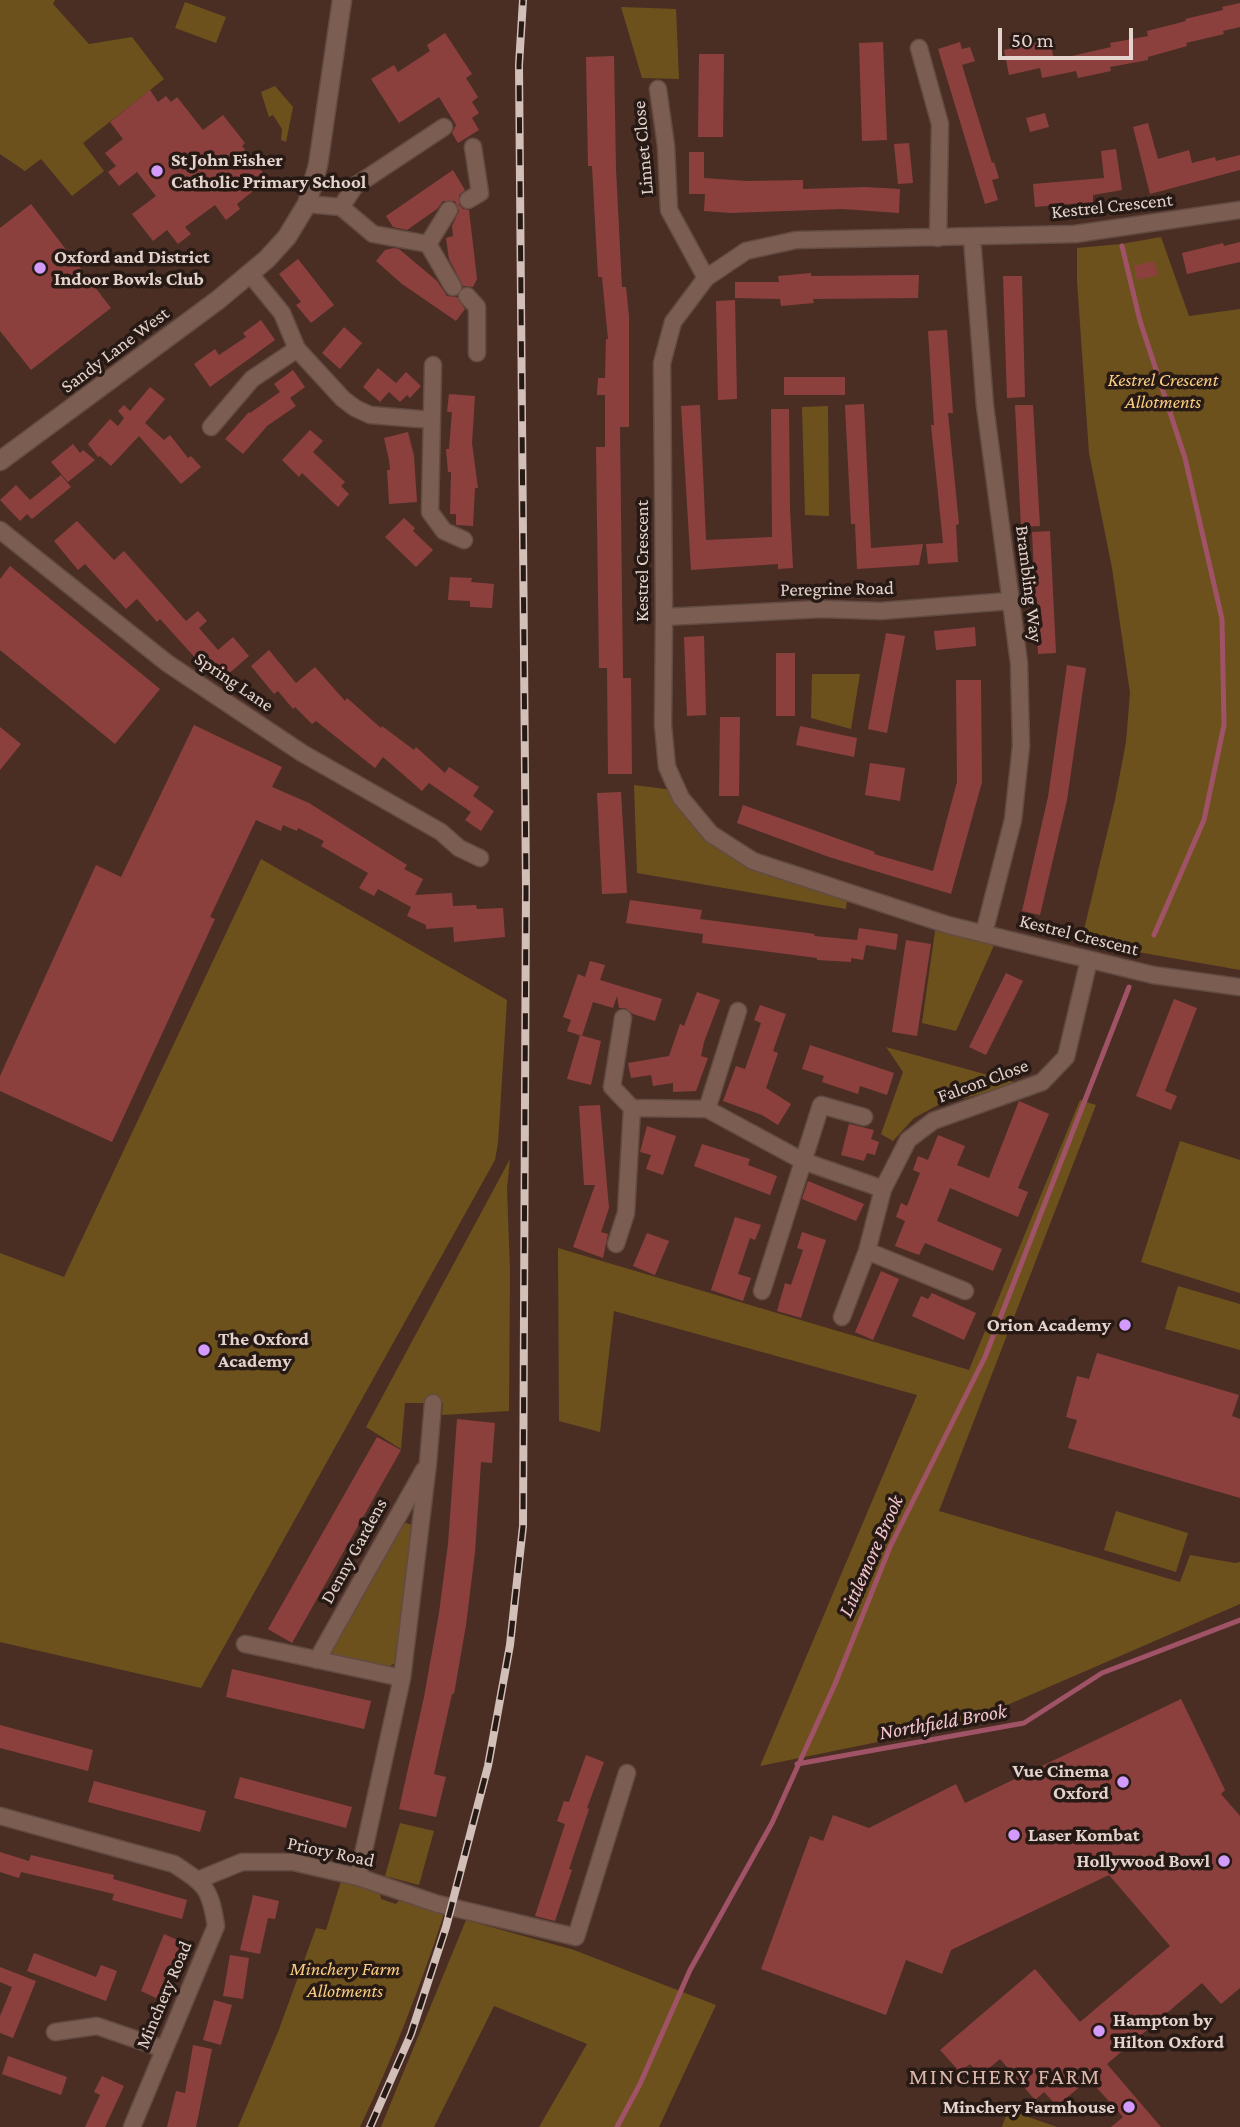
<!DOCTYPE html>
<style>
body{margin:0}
#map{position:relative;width:1240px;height:2127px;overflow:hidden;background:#4a2e24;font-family:"Crimson Pro",serif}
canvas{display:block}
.scale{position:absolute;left:998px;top:28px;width:135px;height:32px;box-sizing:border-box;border:4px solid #e4d2cc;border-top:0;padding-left:9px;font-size:21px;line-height:24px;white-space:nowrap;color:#e4d2cc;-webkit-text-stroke:5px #271a15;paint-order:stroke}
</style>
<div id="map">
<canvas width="1240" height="2127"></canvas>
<div class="scale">50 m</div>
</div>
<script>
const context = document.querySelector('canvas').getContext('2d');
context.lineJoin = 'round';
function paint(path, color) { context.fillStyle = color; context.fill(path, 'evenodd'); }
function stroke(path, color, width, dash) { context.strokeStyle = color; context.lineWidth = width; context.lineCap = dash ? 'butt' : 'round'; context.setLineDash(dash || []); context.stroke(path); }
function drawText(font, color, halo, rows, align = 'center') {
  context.font = font + ' "Crimson Pro",serif'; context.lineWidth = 7; context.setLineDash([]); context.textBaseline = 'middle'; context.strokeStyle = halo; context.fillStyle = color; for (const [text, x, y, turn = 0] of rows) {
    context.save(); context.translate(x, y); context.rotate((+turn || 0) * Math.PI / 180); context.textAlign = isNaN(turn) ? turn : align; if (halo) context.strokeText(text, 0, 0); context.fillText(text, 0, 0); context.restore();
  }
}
paint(new Path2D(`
 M0,0H55L53,4L89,44L132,37L164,79L83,143L104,171L72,196L41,159L25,171L0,154Z
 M185,2L226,17L216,43L175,28Z
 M621,7L676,9L679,79L642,78Z
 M275,86L293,107L286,142L281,140L282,129L273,115L269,117L261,92Z
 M1161,237L1189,316L1240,309V970L1081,942L1115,800L1126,742L1130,693L1112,568L1089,453L1077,281V248L1121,244Z
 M828,406L829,516L805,515L802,407Z
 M812,674H860L851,729L811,718Z
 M634,785L673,790L710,836L848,892L846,909L637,873Z
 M261,859L507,1000L498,1143L495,1160L201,1688L0,1642V1253L64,1277Z
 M937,917L999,934L956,1031L922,1023Z
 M886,1047L1021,1084L938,1105L914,1118L893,1141L881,1134L903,1072Z
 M1080,1100L1096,1105L939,1511L1180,1582L1190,1555L1235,1563L1240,1562V1604L961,1725L760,1766L917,1395L614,1311L600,1432L559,1421L558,1248L969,1370Z
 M1180,1141L1240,1160V1293L1141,1262Z
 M510,1159L507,1188L510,1271L509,1411L442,1415L443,1403H405L401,1449L366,1427Z
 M1178,1286L1240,1304V1350L1165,1329Z
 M1116,1511L1188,1533L1176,1572L1104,1550Z
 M406,1523L412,1525L414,1531L398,1656L395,1663L387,1668L332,1657L330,1654L400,1524Z
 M400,1823L434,1831L419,1885L385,1876Z
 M341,1881L380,1893L381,1899L396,1904L401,1898L421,1903L444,1914C420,1987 393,2058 360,2127H238L278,2032L316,1928L326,1930Z
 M466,1920L574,1950L716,2005L659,2127H539L587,2044L494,2006L434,2127H381Z
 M1008,2110L1057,2127H1002Z`), '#6d511d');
stroke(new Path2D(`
 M1122,246L1140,321L1185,458L1222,619L1224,725L1204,820L1154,935
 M797,1764L1024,1723L1102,1673L1240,1620
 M617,2127L640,2084L690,1970L772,1823L835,1684L890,1547L985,1357L1129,987`), '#a05366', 5);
paint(new Path2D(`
 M1240,3V27L1223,31L1224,34L1186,43L1187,46L1148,57V60L1110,67L1111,71L1078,78L1076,71L1042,78L1040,68L1009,75L1004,50L1050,40L1054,60L1111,47L1110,43L1148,36L1147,31L1186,21L1185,19L1223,10L1222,7Z
 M445,33L472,74L466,78L478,97L472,102L479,113L472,118L479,130L458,143L452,133L456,125L439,97L399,123L371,79L394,65L398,72L430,51L427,45Z
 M883,42L887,140L862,141L859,43Z
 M960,42L962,49L970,47L975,61L962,65L992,163L994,162L999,178L992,180L998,200L985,204L938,49Z
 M699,54H724L723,137H698Z
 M614,56L616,169L622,287H626L629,316V427H620L623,678H631L632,774H608L607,668H599L596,447H605V395H597L598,378H605L606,339H608L602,277H598L592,166H588L586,57Z
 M150,90L158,102L166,96L171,102L177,97L203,130L223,115L245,143L242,146L268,179L237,204L240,209L226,220L215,205L185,227L191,234L178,244L167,230L153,241L132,214L156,196L137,172L119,186L108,172L116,166L105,153L123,139L110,122Z
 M1045,113L1049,127L1030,132L1026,118Z
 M1148,123L1158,159L1189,150L1192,163L1215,157L1216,161L1240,155V170L1150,194L1133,127Z
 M909,143L913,183L898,184L894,144Z
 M1116,149L1122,190L1093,195V202L1035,207L1033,184L1104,178L1101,151Z
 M689,152H704V178L747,181L803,180V189L866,187L900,189L899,213L842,209L731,213L704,211L705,194H689Z
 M453,170L465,190L459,195V205L463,209L469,210L477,279L473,287L463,286L449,259L446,238L453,236L452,226L459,211L455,201H443L437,209L407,230L393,227L386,216Z
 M31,204L111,308L31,370L0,331V228Z
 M1240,242V262L1187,274L1182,253L1223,243L1224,246Z
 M394,248L399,249L437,281L447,296L457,297L465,309L456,321L402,284L376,261L385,250Z
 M298,259L334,305L311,323L296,305L301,302L279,274Z
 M1154,261L1158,275L1137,280L1134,266Z
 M811,273V276L919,275L918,298L813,299L814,303L781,306L780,299L735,298V282H779L778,276Z
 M1003,276H1022L1025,397L1007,398Z
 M735,300L737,399L718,400L716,301Z
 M261,320L275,340L210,387L194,364L215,349L219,355L246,337L243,333Z
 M344,327L362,343L340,369L322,353Z
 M947,330L953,413H948L959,524L956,525L958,562L928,564L926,544L943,543L931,425H934L928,331Z
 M378,368L396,383L406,372L421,386L410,398L407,395L400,402L389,392L380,402L363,387Z
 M293,370L305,387L290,398L296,406L267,426L243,454L225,439L249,412L250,413L280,392L274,384Z
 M784,377H845V395H784Z
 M150,387L165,399L145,423L164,440L170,435L188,458L191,456L201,467L181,484L139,436L111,466L100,456L98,457L88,444L110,419L118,426L124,418L118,411L124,405L130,411Z
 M449,394L475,396L472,443L478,488H475L473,526L456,525V514H450L451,472H448L446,449H449L452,412H447Z
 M864,404L871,548L923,544L919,565L857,569L855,524H851L845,405Z
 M700,405L706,540L772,537L771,409H789L790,509L793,568L778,569V564L691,570L681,406Z
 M1015,405H1033L1040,526L1021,527Z
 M310,430L323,441L313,452L345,482L341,486L349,494L338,507L302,473L299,477L282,460Z
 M408,432L414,456L417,502L389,504L387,470H390L389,460L384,438Z
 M73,444L80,453L83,450L95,460L68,482L51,462Z
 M61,475L71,487L32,519L27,514L20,521L0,500L16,485L30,500Z
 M404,518L415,528L413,531L433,550L416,567L385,537Z
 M77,521L114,560L124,551L186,621L198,611L207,621L199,628L218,650L233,637L249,656L218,683L160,619L157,622L137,599L126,609L85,564L78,570L54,541Z
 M1050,531L1056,653L1038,654L1032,532Z
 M10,566L160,689L115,744L0,650V579Z
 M450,577L472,578L471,582L494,584L492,608L470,607V601L448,600Z
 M975,627L976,646L936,650L934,631Z
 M886,633L905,636L887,733L868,729Z
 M704,636L706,715L687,716L684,637Z
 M269,650L296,683L315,667L345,701L347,698L381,728L382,726L414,750L416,747L445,773L449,767L479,787L473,796L494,811L481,831L465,820L471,812L429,783L422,791L383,757L375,768L316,721L312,724L295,707L293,709L278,691L274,694L251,666Z
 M776,653H795V716H776Z
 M1067,665L1086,668L1067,800L1040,915L1022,911L1048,797Z
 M956,680H981L982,782L951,894L829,857L737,823L743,805L875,852L874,854L933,871L957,782Z
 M720,717H740L739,796H719Z
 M194,725L282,767L272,787L309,803L407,865L404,869L423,879L415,895L452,893L453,906L476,905L477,909L503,908L505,937L454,942L453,927L426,929V925L407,916L411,907L378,889L374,896L359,888L368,873L321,846L324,841L298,828L297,831L283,825L281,831L256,820L210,917L215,919L112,1142L0,1091V1076L96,865L121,877Z
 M800,726L857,738L854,757L796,745Z
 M0,727L21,744L0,770Z
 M870,763L905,768L900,801L865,795Z
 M621,792L627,893L602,894L597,793Z
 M630,900L702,910L700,919L815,934L814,936L857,940L859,928L898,934L896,950L866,945L863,960L851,958V962L817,960V958L702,943L703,934L626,923Z
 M906,940L931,944L917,1036L892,1032Z
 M590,961L605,965L600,980L662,999L655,1021L633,1014L625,1008H619L617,996L613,1008L593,1002L582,1036L567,1031L571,1020L563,1017L578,974L585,977Z
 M1006,973L1023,981L986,1055L969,1047Z
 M697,992L720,1000L704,1042L701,1056L708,1058L696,1091L673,1092V1083L653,1086L651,1075L631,1078L628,1063L669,1056L680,1024L684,1026Z
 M1174,999L1197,1008L1165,1091L1177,1096L1171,1110L1136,1096Z
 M760,1005L786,1014L773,1051L778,1053L766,1088L791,1104L778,1125L762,1115L723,1101L736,1066L745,1069L761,1023L754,1020Z
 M580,1035L601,1041L591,1085L567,1079Z
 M810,1045L894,1073L887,1095L860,1086L858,1094L822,1082L824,1076L802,1069Z
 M1019,1101L1049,1114L1018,1188L1028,1192L1018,1217L950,1188L937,1221L1002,1249L993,1271L925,1243L919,1255L895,1246L905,1221L896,1217L901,1203L907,1206L920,1173L913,1170L918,1156L928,1160L938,1135L965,1146L957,1165L989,1178Z
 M600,1105L609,1208L601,1232L608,1234L603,1258L573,1247L595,1185H584L579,1106Z
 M849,1124L874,1130L871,1139L879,1142L875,1155L867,1153L864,1161L841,1155Z
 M647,1126L676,1136L663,1175L646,1169L651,1155L640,1152Z
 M702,1144L750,1159L748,1165L777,1176L770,1195L694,1166Z
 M808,1181L864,1204L856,1221L802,1199Z
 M735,1217L761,1225L755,1240L750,1238L738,1274L751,1278L743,1301L711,1290Z
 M802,1232L826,1240L801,1318L777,1311L785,1283L791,1285L803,1250L797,1248Z
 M647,1233L669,1241L655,1275L633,1266Z
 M881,1271L899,1279L873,1340L855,1332Z
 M932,1293L976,1313L964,1340L912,1316L921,1296L928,1299Z
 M1097,1353L1239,1395L1232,1416L1240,1419V1498L1068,1448L1077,1420L1066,1417L1077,1376L1089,1379Z
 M457,1419L495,1423L492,1463L481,1462L475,1552L466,1625L454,1694H452L434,1774L446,1777L436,1817L399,1809L424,1697L439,1613L448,1544Z
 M377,1437L401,1450L292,1643L268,1629Z
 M232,1669L371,1701L364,1729L226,1697Z
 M1181,1699L1225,1790L1221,1794L1240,1816V1988L1221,2004L1202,1983L1107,2064L1161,2127H1111L1123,2117L1089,2079L1057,2106L1044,2092L1035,2100L1000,2059L980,2076L970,2064L960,2072L940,2050L1035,1969L1080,2022L1170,1946L1109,1875L951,1950L942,1974L906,1960L886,2015L761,1969L810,1836L823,1841L833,1815L869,1828L956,1784L965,1803Z
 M0,1725L93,1750L88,1771L0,1748Z
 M586,1755L604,1762L587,1808L589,1809L569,1869L572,1870L555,1921L535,1916L565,1824L557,1821L564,1801L569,1802Z
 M240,1777L352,1807L346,1828L234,1798Z
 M94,1781L206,1811L200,1832L88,1802Z
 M0,1852L29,1861L31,1855L114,1875L113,1879L187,1900L182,1919L112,1900L114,1894L21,1872L19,1878L0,1872Z
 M253,1895L279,1901L275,1919L268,1918L260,1954L240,1950Z
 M164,1934L182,1942L158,1999L141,1991Z
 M34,1953L96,1977L101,1965L117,1971L106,2001L27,1971Z
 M230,1955L249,1958L243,1999L223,1996Z
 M0,1967L36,1981L13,2038L0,2033V2016L12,1987L0,1982Z
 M214,2000L232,2005L221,2045L203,2040Z
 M193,2045L212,2049L196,2127H167L176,2091L185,2093Z
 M8,2056L67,2077L61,2095L2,2074Z
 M102,2076L124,2086L105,2127H85L100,2095L94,2092Z`), '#8c403e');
const street = new Path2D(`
 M919,48L940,124L938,238
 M658,89L666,146L669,210L706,278
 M468,200L480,193L473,147
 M307,204L341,207L355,186L444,127
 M341,207L373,234L428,244L449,210
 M1240,210L1075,234L796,240L746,251L706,278L673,322L662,363L664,617L663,725L667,767L681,798L711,834L753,861L948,925L1153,975L1240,987
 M972,238L985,406L1019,663L1021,746L1013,820L984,933
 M428,244L453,287
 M250,274L282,313L297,349L343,399L355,408L370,415L432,420
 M467,296L477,307V353
 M433,365L430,512L444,531L464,540
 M211,427L252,379L297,349
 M0,530L167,663L302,753L441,832L459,848L480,858
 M664,617L822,609L880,611L1010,601
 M632,1108L707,1109L803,1161L883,1189
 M707,1109L738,1011
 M616,1244L626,1213L632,1108L612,1087L623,1018
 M867,1251L965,1291
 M762,1291L821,1105L864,1117
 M842,1317L867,1251L883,1189L908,1140L933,1121L1042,1082L1066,1057L1089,960
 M245,1644L402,1678
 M317,1660L424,1470
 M0,1816L174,1864C206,1885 210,1888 216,1926L132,2127
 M358,1877L402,1678L428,1463L433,1403
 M198,1880L242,1862H293L358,1877L438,1904L576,1937L627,1773
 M55,2032L97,2026L164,2049`);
const secondary = new Path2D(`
 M0,461L218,300L267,259L287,237L307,204L318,165L342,0`);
stroke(street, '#624b42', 19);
stroke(secondary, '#624b42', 21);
stroke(street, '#7c5d51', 16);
stroke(secondary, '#7c5d51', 18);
const rail = new Path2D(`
 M370,2127L411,2034L446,1927L488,1766L510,1645L523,1526L526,889L519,65L523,0`);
stroke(rail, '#d2bfb8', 8);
stroke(rail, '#271a15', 5, [16]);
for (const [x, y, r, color] of [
 [157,171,7,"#d39cfc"],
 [40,268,7,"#d39cfc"],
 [1125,1325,7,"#d39cfc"],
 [204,1350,7,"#d39cfc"],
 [1123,1782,7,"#d39cfc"],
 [1014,1835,7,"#d39cfc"],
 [1224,1861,7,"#d39cfc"],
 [1099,2031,7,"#d39cfc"],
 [1129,2107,7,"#d39cfc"]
]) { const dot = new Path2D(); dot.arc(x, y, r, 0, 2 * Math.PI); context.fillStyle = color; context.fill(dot); stroke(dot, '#271a15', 2.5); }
drawText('19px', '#e4d2cc', '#271a15', [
 ["Linnet Close",643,148,-95],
 ["Kestrel Crescent",1112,206,-6],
 ["Sandy Lane West",115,350,-37],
 ["Kestrel Crescent",642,561,-90],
 ["Brambling Way",1029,584,83],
 ["Peregrine Road",837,589,-1],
 ["Spring Lane",234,682,34],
 ["Kestrel Crescent",1079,935,14],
 ["Falcon Close",983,1081,-20],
 ["Denny Gardens",354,1551,-61],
 ["Priory Road",331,1852,12],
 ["Minchery Road",164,1995,-67]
]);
drawText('bold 19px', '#e4d2cc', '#271a15', [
 ["St John Fisher",171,160],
 ["Catholic Primary School",171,182],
 ["Oxford and District",54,257],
 ["Indoor Bowls Club",54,279],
 ["Orion Academy",1111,1325,"right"],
 ["The Oxford",218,1339],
 ["Academy",218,1361],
 ["Vue Cinema",1109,1771,"right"],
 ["Oxford",1109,1793,"right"],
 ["Laser Kombat",1028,1835],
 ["Hollywood Bowl",1210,1861,"right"],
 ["Hampton by",1113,2020],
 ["Hilton Oxford",1113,2042],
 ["Minchery Farmhouse",1115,2107,"right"]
], 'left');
drawText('italic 19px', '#fbcd81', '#271a15', [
 ["Kestrel Crescent",1163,380],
 ["Allotments",1163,402],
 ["Minchery Farm",345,1969],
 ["Allotments",345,1991]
]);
drawText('italic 21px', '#f4c6cf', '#271a15', [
 ["Littlemore Brook",871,1556,-66],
 ["Northfield Brook",943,1722,-10]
]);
context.letterSpacing = '2px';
drawText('23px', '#dab7aa', '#271a15', [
 ["MINCHERY FARM",1005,2077]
]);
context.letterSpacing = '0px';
</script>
